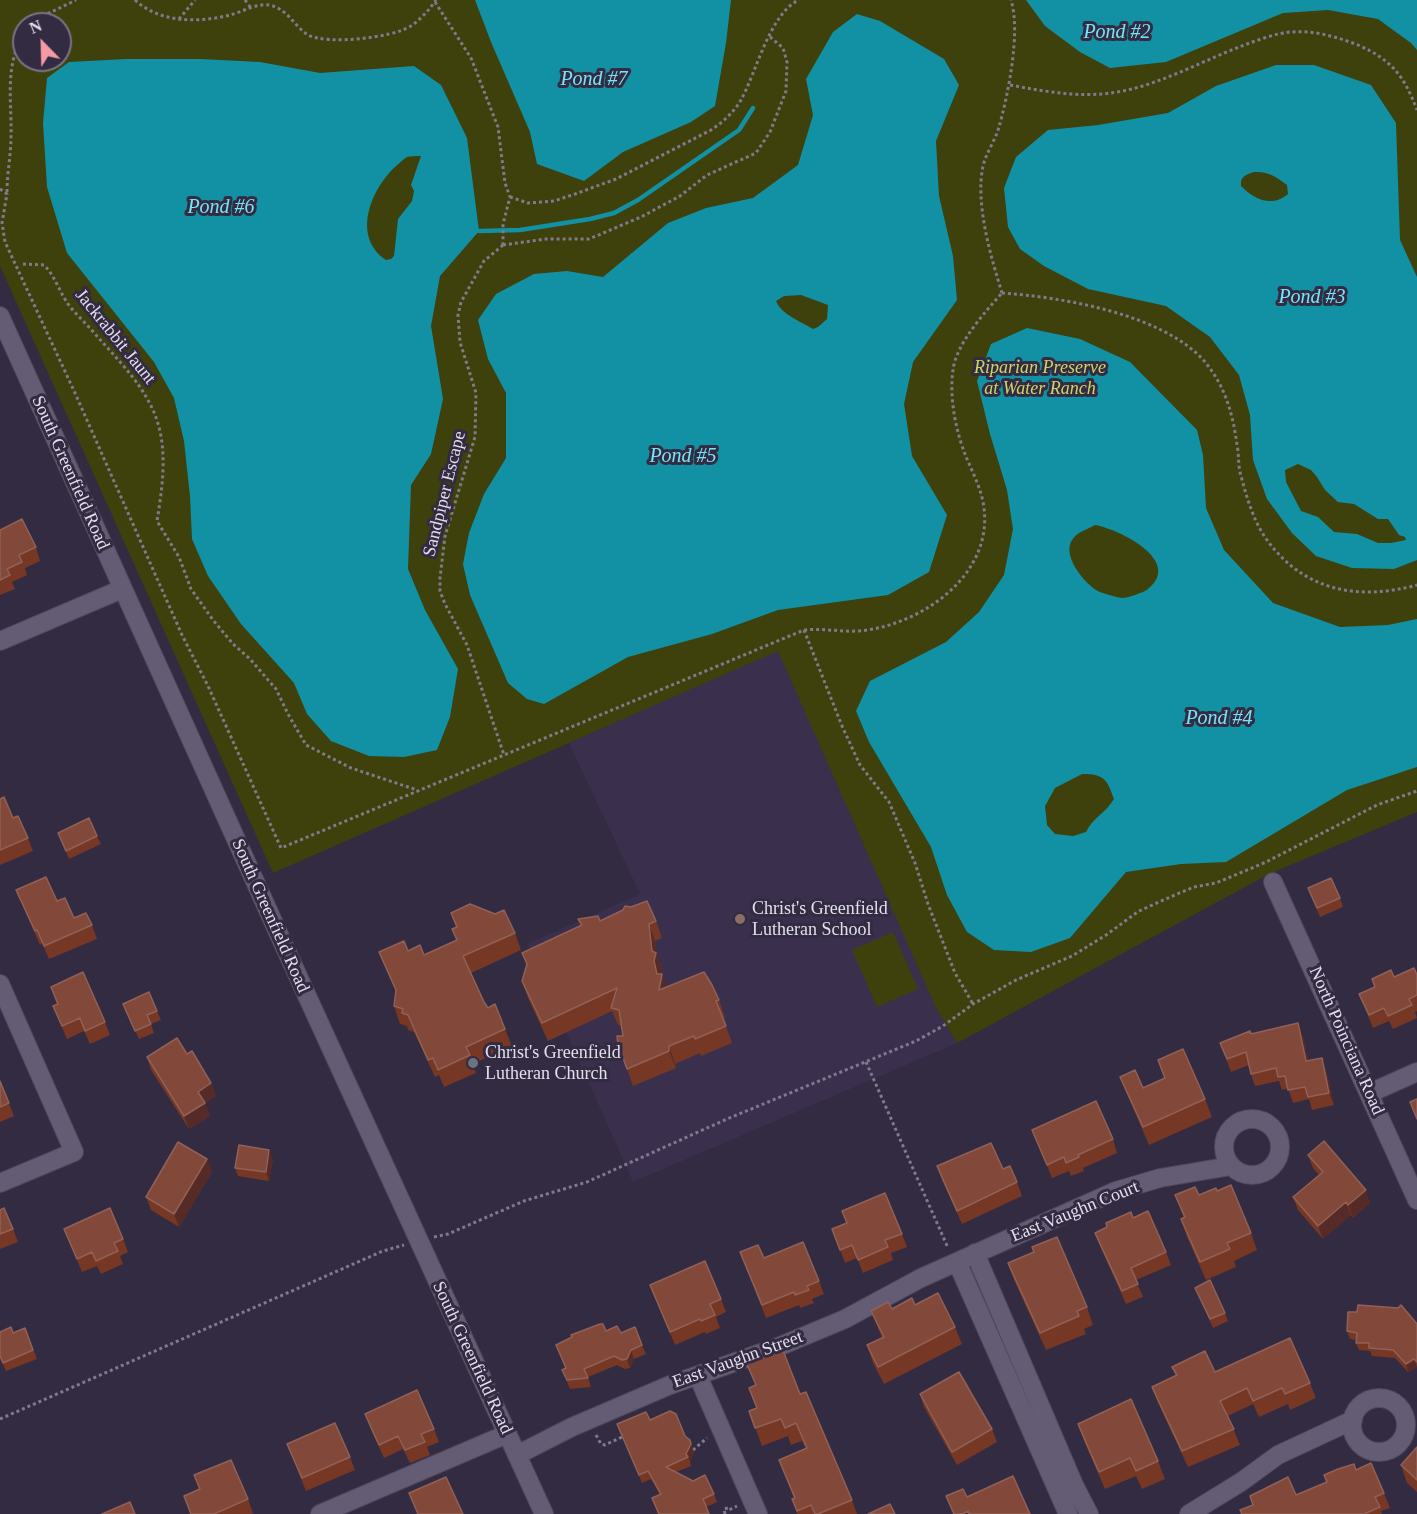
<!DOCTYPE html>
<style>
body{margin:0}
#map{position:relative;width:1417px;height:1514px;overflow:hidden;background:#332b41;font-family:"Times New Roman",serif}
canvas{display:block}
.north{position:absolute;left:12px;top:12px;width:60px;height:60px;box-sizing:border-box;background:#332b41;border:2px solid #797386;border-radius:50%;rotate:337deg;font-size:16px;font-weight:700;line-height:24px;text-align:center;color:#e2deed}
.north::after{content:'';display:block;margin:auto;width:21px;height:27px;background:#f49aa4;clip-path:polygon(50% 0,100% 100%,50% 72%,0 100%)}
</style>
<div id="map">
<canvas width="1417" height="1514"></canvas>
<div class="north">N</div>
</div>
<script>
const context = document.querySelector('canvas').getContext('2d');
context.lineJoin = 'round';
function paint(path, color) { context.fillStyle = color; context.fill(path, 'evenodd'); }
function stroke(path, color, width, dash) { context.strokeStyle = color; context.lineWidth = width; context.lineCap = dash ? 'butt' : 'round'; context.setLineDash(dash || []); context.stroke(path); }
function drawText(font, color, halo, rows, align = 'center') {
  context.font = font + ' "Times New Roman",serif'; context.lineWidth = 6; context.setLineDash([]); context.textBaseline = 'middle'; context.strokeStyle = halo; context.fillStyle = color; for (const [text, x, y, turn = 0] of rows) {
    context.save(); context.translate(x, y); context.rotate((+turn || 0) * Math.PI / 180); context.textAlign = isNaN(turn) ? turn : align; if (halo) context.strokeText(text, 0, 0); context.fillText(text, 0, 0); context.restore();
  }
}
paint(new Path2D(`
 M778,650L936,1008L957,1043L633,1182L527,944L640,894L569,743Z`), '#3a304d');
paint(new Path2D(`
 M0,0H1417V812L1269,874L957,1043L936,1008L778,651L273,873L0,266ZM24,24H60V60H24Z
 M893,932L918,989L877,1007L852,950Z`), '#3e410b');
paint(new Path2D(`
 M475,0H731L726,43L715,106L691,122L623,152L584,181L537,164L530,132L491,42Z
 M1026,0H1417V50L1411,43L1378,19L1328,10L1283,13L1166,62L1110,68L1080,52L1045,26Z
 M857,14L880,21L944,59L959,85L936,141L939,196L953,256L957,300L913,362L904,404L912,456L947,515L929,572L888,595L778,610L712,634L628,657L544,704L527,699L508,683L470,595L463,564L469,533L484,494L506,458V393L488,359L478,320L496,294L534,274L567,271L603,277L668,223L706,208L753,198L798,165L813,115L806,79L833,32ZM801,295L828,305L827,319L818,327L813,329C800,321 782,315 776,301L784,296Z
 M126,59H200L260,62L320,73L414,66L441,85L467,138L479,231L440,276L431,326L443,399L431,454L411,485L408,569L425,610L458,669L450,717L437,750L404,757L369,756L331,741L307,714L294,683L241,624L208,576L192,539L190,496L184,441L174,398L154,362L67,253L47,187L43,123L47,78L69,62ZM421,156L411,185L414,191L412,201L398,219L394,256L391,259L386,260C351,236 371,189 396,166C399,164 403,159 407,157C410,156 417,156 421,156Z
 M1276,65H1314L1371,85L1396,123L1400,240L1417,277V560L1394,569L1352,568L1316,556L1292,533L1267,499L1253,460L1250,415L1239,375L1210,337L1166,306L1088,289L1044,266L1020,249L1008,227L1004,188L1016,157L1048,130L1098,125L1168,113L1216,86ZM1254,172C1268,171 1277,177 1287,185L1288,194C1271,208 1254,199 1241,186C1240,176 1246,175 1254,172ZM1298,464L1311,470L1317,477L1325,490L1338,502L1354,504L1378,519H1388L1399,535L1405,537L1406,540L1391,543H1378L1357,534L1334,532L1318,517L1301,511L1286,482L1285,470Z
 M1027,328L1080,339L1130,362L1197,430L1203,455L1206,508L1224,550L1273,603L1340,627L1388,625L1417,619V767L1347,790L1226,862L1181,864L1126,872L1070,938L1031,952L994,950L967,932L947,895L931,847L869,742L856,711L870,681L946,642L979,612L1004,575L1013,529L1007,490L990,434L977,381L991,344ZM1095,525C1115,528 1175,556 1154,583C1149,588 1147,591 1140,593C1135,595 1127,598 1122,598C1115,597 1101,593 1096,590C1083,581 1062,556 1072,540C1077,532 1088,529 1095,525ZM1082,774C1104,774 1107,779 1114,799C1105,814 1093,817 1086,832L1073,836L1055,834L1047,825L1045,806L1055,788Z`), '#1291a4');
stroke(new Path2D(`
 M479,231L520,230L590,219L614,213L638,200L739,130L753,108`), '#1291a4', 4.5);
const minor = new Path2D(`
 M0,641L122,589
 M1273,882L1417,1200
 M0,984L74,1152L0,1183
 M1370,1093L1417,1072
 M1224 1147a28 28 0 1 1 56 0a28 28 0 1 1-56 0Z
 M975,1253L1074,1485L1089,1514
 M957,1262L1068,1514
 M698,1376L758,1514
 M1352 1425a27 27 0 1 1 54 0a27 27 0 1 1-54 0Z
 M517,1455L572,1427L670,1385L778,1347L845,1319L921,1278L1116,1191L1160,1178L1231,1166
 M320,1514L507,1434
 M1189,1514L1241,1482L1278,1455L1353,1420`);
const secondary = new Path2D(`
 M0,316L281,939L544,1514`);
stroke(minor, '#4e485a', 20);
stroke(secondary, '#4e485a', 20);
stroke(new Path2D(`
 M135,0C160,23 198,23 230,15C242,12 257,3 269,5C287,8 294,26 308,35C327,45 392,38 411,26C421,19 429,10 436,0
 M245,0L251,8
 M435,2L471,58L498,127L505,183L510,197L503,224V245
 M179,19L195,0
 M33,24L41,17L76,0
 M1010,85C1049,92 1083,99 1123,91C1166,82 1206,59 1247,44C1261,39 1277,33 1291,32C1314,30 1337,37 1358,45C1392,60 1404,76 1417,110
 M0,189L7,194L2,223L5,242L75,393L182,635L208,686L281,848L804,630C822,628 840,632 858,631C922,626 997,573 983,502C980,487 973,473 967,459C956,433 949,398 953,370C956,344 985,312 1002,293
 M7,192C7,173 11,155 11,136C12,103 4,64 24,35
 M510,197L528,203L554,201L575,194L616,179L711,130C723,122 734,112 741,100C756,73 770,13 799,0
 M503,245L484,261L461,302L458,315L460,342L476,393L475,437L445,536L440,578V591L445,604L467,645L504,755
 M503,245L546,239H589L641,217L680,196L707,175L756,153L770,132L786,91L787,62L783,48L769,36
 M23,264L44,265C55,276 59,291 68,304C76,315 87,324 96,335C115,357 139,380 152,408C169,443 163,484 157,521L179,557L191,589L213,620L233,644L250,659L276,689L288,714L306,745L351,768L417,790
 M1002,293C1061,297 1164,314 1205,362C1225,386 1233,414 1237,445C1239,454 1238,463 1240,472C1246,495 1253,521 1267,540C1304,591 1358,601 1417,585
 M1002,293C991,257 975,204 983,166C986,153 995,141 999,127C1008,95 1021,32 1011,0
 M804,630L842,726L860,765L889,802L915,863L928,904L955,973L973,1004
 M866,1062L948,1248
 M434,1237L448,1234L524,1201L587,1182L727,1119L916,1041L943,1026L973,1004L1016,980L1072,956L1106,935L1139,911L1177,894L1194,887L1216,883L1264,863L1377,805L1417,791
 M0,1419L383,1251L404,1245
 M596,1435L601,1444L605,1445L622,1437
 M693,1450L707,1438
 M725,1514L724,1509L728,1508L729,1510L737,1506`), '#807a8d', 3, [3, 3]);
stroke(minor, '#645b74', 18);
stroke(secondary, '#645b74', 18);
paint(new Path2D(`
 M0,530L36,547L40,561L25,568L27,575L12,582L15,589L0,595Z
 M0,799L28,838L33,851L0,865Z
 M58,833L97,836L101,844L69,859Z
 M1308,888L1340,898L1343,907L1320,917Z
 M16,890L57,901L74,918L92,925L97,939L49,959L42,943L40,945Z
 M451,913L515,933L521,950L471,973L484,1002L505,1029L512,1046L473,1064L476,1073L444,1087L439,1075L435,1077L414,1032L408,1030L407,1026L400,1024L394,1006L396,992L379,952L408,951L424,955L457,940L452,929L456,927Z
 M578,919L600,921H656L662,938L655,941L657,955L662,970V974L667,987L719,1000L725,1018H723L732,1043L701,1056L700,1053L675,1064L676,1068L633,1086L618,1044L623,1036L622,1026L618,1025L612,1011L548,1041L528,998L522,981L527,966L522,953L581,925Z
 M1417,975V1011L1415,1012L1417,1018L1393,1029L1389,1021L1373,1028L1359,994L1375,987L1372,979Z
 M51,987L105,1022L110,1035L90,1044L84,1031L67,1039L53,1006L57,1004Z
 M123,1004L157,1011L161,1020L151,1024L154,1033L139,1039Z
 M1251,1034L1303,1036L1308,1060L1326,1070L1334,1105L1312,1110L1309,1099L1293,1103L1288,1088L1282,1090L1279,1081L1255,1086L1251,1074L1249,1065L1231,1072L1220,1043Z
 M187,1054L211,1083L216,1096L205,1103L210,1116L189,1129L151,1070L147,1057Z
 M1158,1060L1205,1099L1212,1117L1149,1145L1127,1094L1120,1077L1143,1088L1164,1078Z
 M0,1081L14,1116L0,1122Z
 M1032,1130L1113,1139L1117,1153L1083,1168L1084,1171L1071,1176L1069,1171L1052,1178Z
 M1308,1155L1370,1203L1353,1218L1351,1215L1323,1239L1298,1210L1293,1197L1319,1175L1313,1168Z
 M273,1159L269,1181L238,1176L235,1168Z
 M937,1166L1003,1169L1017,1182L1022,1196L962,1224L942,1180Z
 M212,1172L179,1227L151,1210L146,1197Z
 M1217,1191L1251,1233L1257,1250L1234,1261L1236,1267L1206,1280L1187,1237L1181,1219L1184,1218L1175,1195H1199Z
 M0,1210L13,1229L18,1242L0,1249Z
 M1133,1218L1166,1252L1171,1265L1136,1280L1143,1297L1126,1304L1100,1246L1095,1233Z
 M64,1229L123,1239L128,1252L120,1256L123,1264L101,1274L97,1266L82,1272Z
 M832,1229L902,1234L907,1247L891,1253L893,1260L863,1273L857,1258L845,1263Z
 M740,1252L764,1258L819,1281L824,1294L812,1299L814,1303L800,1308L799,1305L766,1318Z
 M1008,1263L1087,1307L1093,1325L1084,1329L1086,1334L1046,1350L1014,1280Z
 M650,1285L721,1299L726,1312L716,1317L720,1328L706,1334L705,1332L675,1345Z
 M1195,1288L1225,1313L1228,1321L1213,1328Z
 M915,1305L955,1327L962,1344L884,1384L873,1363L867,1345L882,1338L878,1328L871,1311L892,1309Z
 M1357,1312L1417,1324V1367L1408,1372L1395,1358L1372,1356L1370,1351L1359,1350L1356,1343L1357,1340L1350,1339L1347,1331Z
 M25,1328L37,1359L6,1371L0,1357L13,1333Z
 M606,1331L621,1333L642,1345L646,1354L634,1359L630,1368L625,1369L617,1365L588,1377L591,1387L570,1389L562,1370L566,1368L556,1345Z
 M1172,1367L1310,1383L1316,1398L1290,1410L1288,1404L1259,1417L1253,1404L1228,1416L1240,1445L1188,1467L1158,1403L1152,1387L1176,1376Z
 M800,1394L852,1500L857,1514H797L792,1499L794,1498L779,1460L806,1449L802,1441L791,1445L788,1436L762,1446L749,1411Z
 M920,1394L992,1429L997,1442L957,1465L924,1407Z
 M365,1414L434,1429L439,1442L427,1447L430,1455L410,1463L403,1449L384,1458L370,1427Z
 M650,1420L685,1436L690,1440L694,1453L690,1461L691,1466L676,1472L714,1494L717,1502L706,1507L709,1514H658L652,1498L660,1495L651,1479L642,1483L617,1424Z
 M1078,1424L1158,1461L1165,1479L1142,1489L1136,1476L1105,1489L1084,1441Z
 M287,1444L350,1457L355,1470L306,1491Z
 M1417,1447V1492L1407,1483L1401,1465Z
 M1356,1470L1384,1493L1390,1508L1381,1511L1382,1514H1242L1253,1505L1250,1496L1296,1495L1327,1482L1324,1475Z
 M194,1475L248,1499L253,1513L250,1514H190L184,1496L199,1489Z`), '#763725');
paint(new Path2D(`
 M649,924L655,941L657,955L662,970L661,978L662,974L669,992L659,990L652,951Z
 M1298,1023L1303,1036L1311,1073L1306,1061Z
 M669,1046L675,1064L676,1068L669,1051Z
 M1322,1058L1326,1070L1334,1105L1329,1093Z
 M211,1083L216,1096L205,1103L210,1116L189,1129L184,1116L198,1092Z
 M269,1150L273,1159L269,1181L266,1172Z
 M207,1159L212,1172L179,1227L174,1214Z
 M1366,1190L1370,1203L1353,1218L1348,1205Z
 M1346,1202L1351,1215L1323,1239L1318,1226Z
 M631,1350L634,1359L630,1368L627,1359Z
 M1414,1359L1417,1367L1408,1372L1406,1364Z
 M690,1440L694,1453L690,1461L686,1454Z`), '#562a27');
const building = new Path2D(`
 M22,519L36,547L19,555L22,562L7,569L10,575L0,580V530Z
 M4,797L13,818L18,816L28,838L0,850V799Z
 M89,818L97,836L66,851L58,833Z
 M46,877L57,901L65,898L74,918L86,913L92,925L44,946L37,930L35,931L16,890Z
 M1331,878L1340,898L1317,908L1308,888Z
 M647,901L656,921L649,924L652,951L656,953L654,961L657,974H662L659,990L704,972L712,985L719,1000L716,1001L726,1026L695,1039L694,1036L669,1046V1051L627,1069L618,1044L617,1036H623L619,1010L611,1008L617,988L542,1023L522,981L527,964L522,953L582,925L578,919L598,916L600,921L623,910L625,906L631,907Z
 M470,904L495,914L504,910L515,933L463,956L484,1002L488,1008L495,1004L505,1029L466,1047L470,1055L438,1070L433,1058L428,1060L408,1015L402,1013L403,1009L394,1006L396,990L379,952L404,941L408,951L420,945L424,955L457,940L452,929L457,927L451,913Z
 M1414,968L1417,975V995L1409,999L1412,1005L1388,1016L1384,1008L1369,1015L1359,994L1375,987L1372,979L1391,970L1394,977Z
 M83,972L105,1022L85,1031L80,1018L62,1026L53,1006L58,1004L51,987Z
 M149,992L157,1011L147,1015L151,1024L135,1031L123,1004Z
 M1298,1023L1306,1061L1322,1058L1329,1093L1308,1097L1305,1087L1288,1090L1285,1076L1278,1077L1276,1068L1251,1074L1246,1052L1227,1059L1220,1043L1250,1031L1251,1034Z
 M177,1038L187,1054L192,1051L211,1083L198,1092L205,1103L184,1116L147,1057Z
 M1183,1049L1205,1099L1143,1127L1120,1077L1135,1070L1143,1088L1165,1078L1158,1060Z
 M0,1081L9,1103L0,1107Z
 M1417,1099V1119L1410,1102Z
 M1096,1101L1113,1139L1078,1155L1079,1157L1066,1163L1064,1157L1047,1165L1032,1130Z
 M1324,1141L1366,1190L1348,1205L1346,1202L1318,1226L1293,1197L1323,1172L1308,1155Z
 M178,1142L207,1159L174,1214L146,1197Z
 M991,1143L1003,1169L1010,1166L1017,1182L957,1211L937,1166Z
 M239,1145L269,1150L266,1172L235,1168Z
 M1231,1185L1251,1233L1227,1243L1230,1249L1200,1262L1181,1219L1185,1217L1175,1195L1195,1187L1199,1195L1216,1188L1217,1191Z
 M885,1193L902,1234L885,1240L888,1247L858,1260L852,1245L840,1250L832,1229L847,1223L842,1211Z
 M4,1208L13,1229L0,1234V1210Z
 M110,1208L123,1239L114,1243L118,1251L96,1261L92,1252L77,1259L64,1229Z
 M1148,1211L1166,1252L1131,1268L1138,1284L1122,1291L1095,1233L1107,1227L1106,1223L1131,1212L1133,1218Z
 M1057,1237L1087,1307L1077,1311L1079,1316L1040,1333L1008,1263L1034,1252L1032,1247Z
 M803,1242L819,1281L807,1286L809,1290L795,1295L794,1292L762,1305L740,1252L758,1245L764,1258Z
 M705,1261L721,1299L710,1304L715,1315L701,1321L700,1319L670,1332L650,1285Z
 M1210,1280L1225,1313L1210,1319L1195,1288Z
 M938,1293L955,1327L878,1367L867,1345L884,1337L871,1311L888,1302L892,1309L912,1298L915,1305Z
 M1358,1305L1398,1308L1401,1305L1417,1324V1362L1414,1359L1406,1364L1393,1350L1369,1348V1343H1356L1357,1333L1347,1331L1348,1312H1357Z
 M600,1324H603L606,1331L617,1326L621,1333L635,1327L642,1345L631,1350L627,1359L622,1360L614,1356L584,1369L588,1378L567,1380L562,1370L566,1368L556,1345L572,1337L571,1335Z
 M11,1327L13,1333L25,1328L33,1350L3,1363L0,1356V1332Z
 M1290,1338L1310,1383L1285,1394L1282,1388L1253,1401L1247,1388L1220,1401L1234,1429L1182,1451L1152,1387L1177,1375L1172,1367L1205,1351L1215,1372Z
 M782,1348L800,1394L806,1392L852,1500L818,1514H815L811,1505L797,1511L792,1499L795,1498L779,1460L807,1448L796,1423L785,1428L781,1419L755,1428L749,1411L757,1408L749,1388L756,1385L746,1362Z
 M959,1372L992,1429L952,1452L920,1394Z
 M417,1390L434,1429L421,1434L425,1442L405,1450L398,1436L379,1445L365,1414Z
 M1131,1399L1158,1461L1136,1471L1130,1458L1099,1472L1078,1424Z
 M670,1411L676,1414L685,1436L690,1440L691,1444L686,1454L688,1457L666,1467L693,1481L705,1475L714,1494L703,1499L709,1514H659L652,1498L661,1494L648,1471L639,1475L617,1424L646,1412L650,1420Z
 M335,1423L350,1457L302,1478L287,1444Z
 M1417,1447V1480L1401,1465Z
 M231,1460L248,1499L214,1514H191L184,1496L200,1489L194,1475Z
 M1371,1463L1384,1493L1375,1497L1380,1507L1364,1514H1242L1240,1510L1253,1505L1250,1496L1288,1477L1296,1495L1327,1482L1324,1475L1338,1469L1354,1464L1356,1470Z
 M1013,1476L1030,1514H969L968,1511L963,1514H954L946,1496L963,1489L967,1497Z
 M446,1477L463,1514H418L409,1493Z
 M130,1502L135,1514H102Z
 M890,1504L895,1514H868Z`);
paint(building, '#82493b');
stroke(building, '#916056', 1.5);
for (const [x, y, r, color] of [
 [740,919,6,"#8d6e63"],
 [473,1063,6,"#6b7280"]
]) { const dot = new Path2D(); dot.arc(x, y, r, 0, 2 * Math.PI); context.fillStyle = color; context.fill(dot); stroke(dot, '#332b41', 2); }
drawText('18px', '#e2deed', '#332b41', [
 ["Jackrabbit Jaunt",115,337,51],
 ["South Greenfield Road",70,473,66],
 ["Sandpiper Escape",445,494,-76],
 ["South Greenfield Road",270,916,66],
 ["North Poinciana Road",1346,1041,66],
 ["East Vaughn Court",1075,1212,-22],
 ["South Greenfield Road",472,1358,65],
 ["East Vaughn Street",738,1360,-20]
]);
drawText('italic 18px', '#cdd569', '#332b41', [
 ["Riparian Preserve",1040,368],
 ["at Water Ranch",1040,389]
]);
drawText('18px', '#e2deed', '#332b41', [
 ["Christ's Greenfield",752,909],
 ["Lutheran School",752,930],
 ["Christ's Greenfield",485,1053],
 ["Lutheran Church",485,1074]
], 'left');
drawText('italic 20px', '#76e4fa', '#332b41', [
 ["Pond #2",1117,33],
 ["Pond #7",594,80],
 ["Pond #6",221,208],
 ["Pond #3",1312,298],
 ["Pond #5",683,457],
 ["Pond #4",1219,719]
]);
</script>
